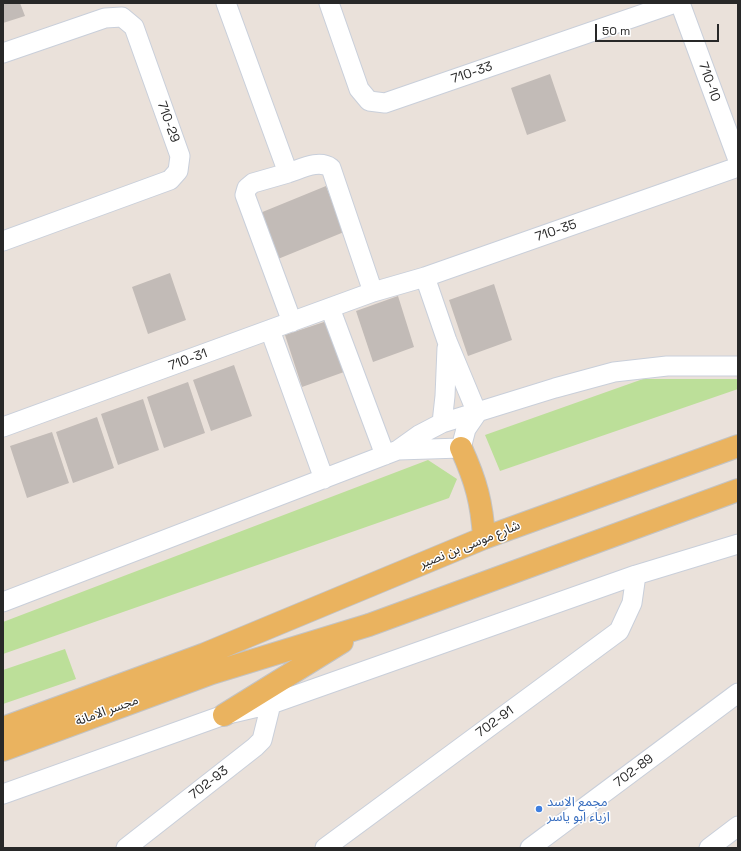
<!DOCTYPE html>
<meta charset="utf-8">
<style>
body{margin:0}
#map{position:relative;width:741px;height:851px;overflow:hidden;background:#eae1da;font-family:"Space Grotesk",sans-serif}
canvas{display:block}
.frame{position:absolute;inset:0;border:4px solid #282828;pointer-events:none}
.scale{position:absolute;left:595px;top:24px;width:124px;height:18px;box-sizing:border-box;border:2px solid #282828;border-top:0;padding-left:5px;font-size:12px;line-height:14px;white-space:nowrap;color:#282828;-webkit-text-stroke:3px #fff;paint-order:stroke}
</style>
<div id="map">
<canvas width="741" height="851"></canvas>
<div class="frame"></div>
<div class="scale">50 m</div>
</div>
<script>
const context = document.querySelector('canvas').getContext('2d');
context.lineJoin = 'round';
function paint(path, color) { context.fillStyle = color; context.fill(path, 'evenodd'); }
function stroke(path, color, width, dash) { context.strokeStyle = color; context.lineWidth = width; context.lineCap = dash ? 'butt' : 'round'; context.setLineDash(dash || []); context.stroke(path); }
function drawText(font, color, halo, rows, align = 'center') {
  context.font = font + ' "Space Grotesk","Noto Sans Arabic",sans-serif'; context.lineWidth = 3; context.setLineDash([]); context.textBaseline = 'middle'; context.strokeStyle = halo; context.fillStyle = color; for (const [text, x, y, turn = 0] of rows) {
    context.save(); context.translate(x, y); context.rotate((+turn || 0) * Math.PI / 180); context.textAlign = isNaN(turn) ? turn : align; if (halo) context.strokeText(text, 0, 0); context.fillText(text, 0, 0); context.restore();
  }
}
paint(new Path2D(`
 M643,379H738V389L500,471L485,435Z
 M428,460L457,479L449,498L3,654V622Z
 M65,649L76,679L3,704V670Z`), '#bcdf99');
paint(new Path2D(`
 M3,3H20L25,16L3,23Z
 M550,74L566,121L527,135L511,88Z
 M326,186L344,232L278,259L260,213Z
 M170,273L186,320L148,334L132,287Z
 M494,284L512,340L468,356L449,300Z
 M398,296L414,347L373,362L356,311Z
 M327,321L344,372L302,387L285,335Z
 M234,365L252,416L211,431L193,380Z
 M188,382L205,433L164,448L147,397Z
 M143,399L159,450L118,465L101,414Z
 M97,417L114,468L73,483L56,432Z
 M52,432L69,483L27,498L10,446Z`), '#c2bbb7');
const minor = new Path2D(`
 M226,3L288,173C301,169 319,159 331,168L373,292
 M329,3L359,89L369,101L385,103L675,3
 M680,3L738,160
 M3,53L105,18L122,17L134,27L180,156L178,171L170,180L3,241
 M288,173L253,183L247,188L245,195L292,322
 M330,308L385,455
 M270,330L324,479
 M442,423L445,396L447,348
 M3,427L373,292L425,277L738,167
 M398,450L461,448L466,429L477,413L447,341L425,277
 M3,602L385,455L398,450L419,435L442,423L555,388L614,372L667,366H738
 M3,794L224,715L271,704L636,575L738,544
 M126,848L255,747L262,740L271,704
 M325,848L619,631L632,603L636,575
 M530,848L738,693
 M709,848L738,826`);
const major = new Path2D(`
 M461,448C476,481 482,503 484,538
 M224,715L342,642
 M3,728L205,654L484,538L738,446
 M3,750L212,673L369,625L738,490`);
stroke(minor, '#c9cfda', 21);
stroke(major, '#c3c3c3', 24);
stroke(minor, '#fff', 19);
stroke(major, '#eab35f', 22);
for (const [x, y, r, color] of [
 [539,809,4,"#3f7fe0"]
]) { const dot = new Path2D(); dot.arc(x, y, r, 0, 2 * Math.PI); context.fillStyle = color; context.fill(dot); stroke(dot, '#fff', 1.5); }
drawText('13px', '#282828', '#fff', [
 ["710-33",472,73,-19],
 ["710-10",709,82,70],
 ["710-29",168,122,70],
 ["710-35",556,231,-19],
 ["710-31",188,360,-20],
 ["شارع موسى بن نصير",470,545,-22],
 ["مجسر الامانة",107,711,-20],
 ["702-91",495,722,-36],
 ["702-89",634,771,-37],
 ["702-93",209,783,-38]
]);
drawText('13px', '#366cbe', '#fff', [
 ["مجمع الاسد",547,802],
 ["ازياء ابو ياسر",547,817]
], 'left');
</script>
